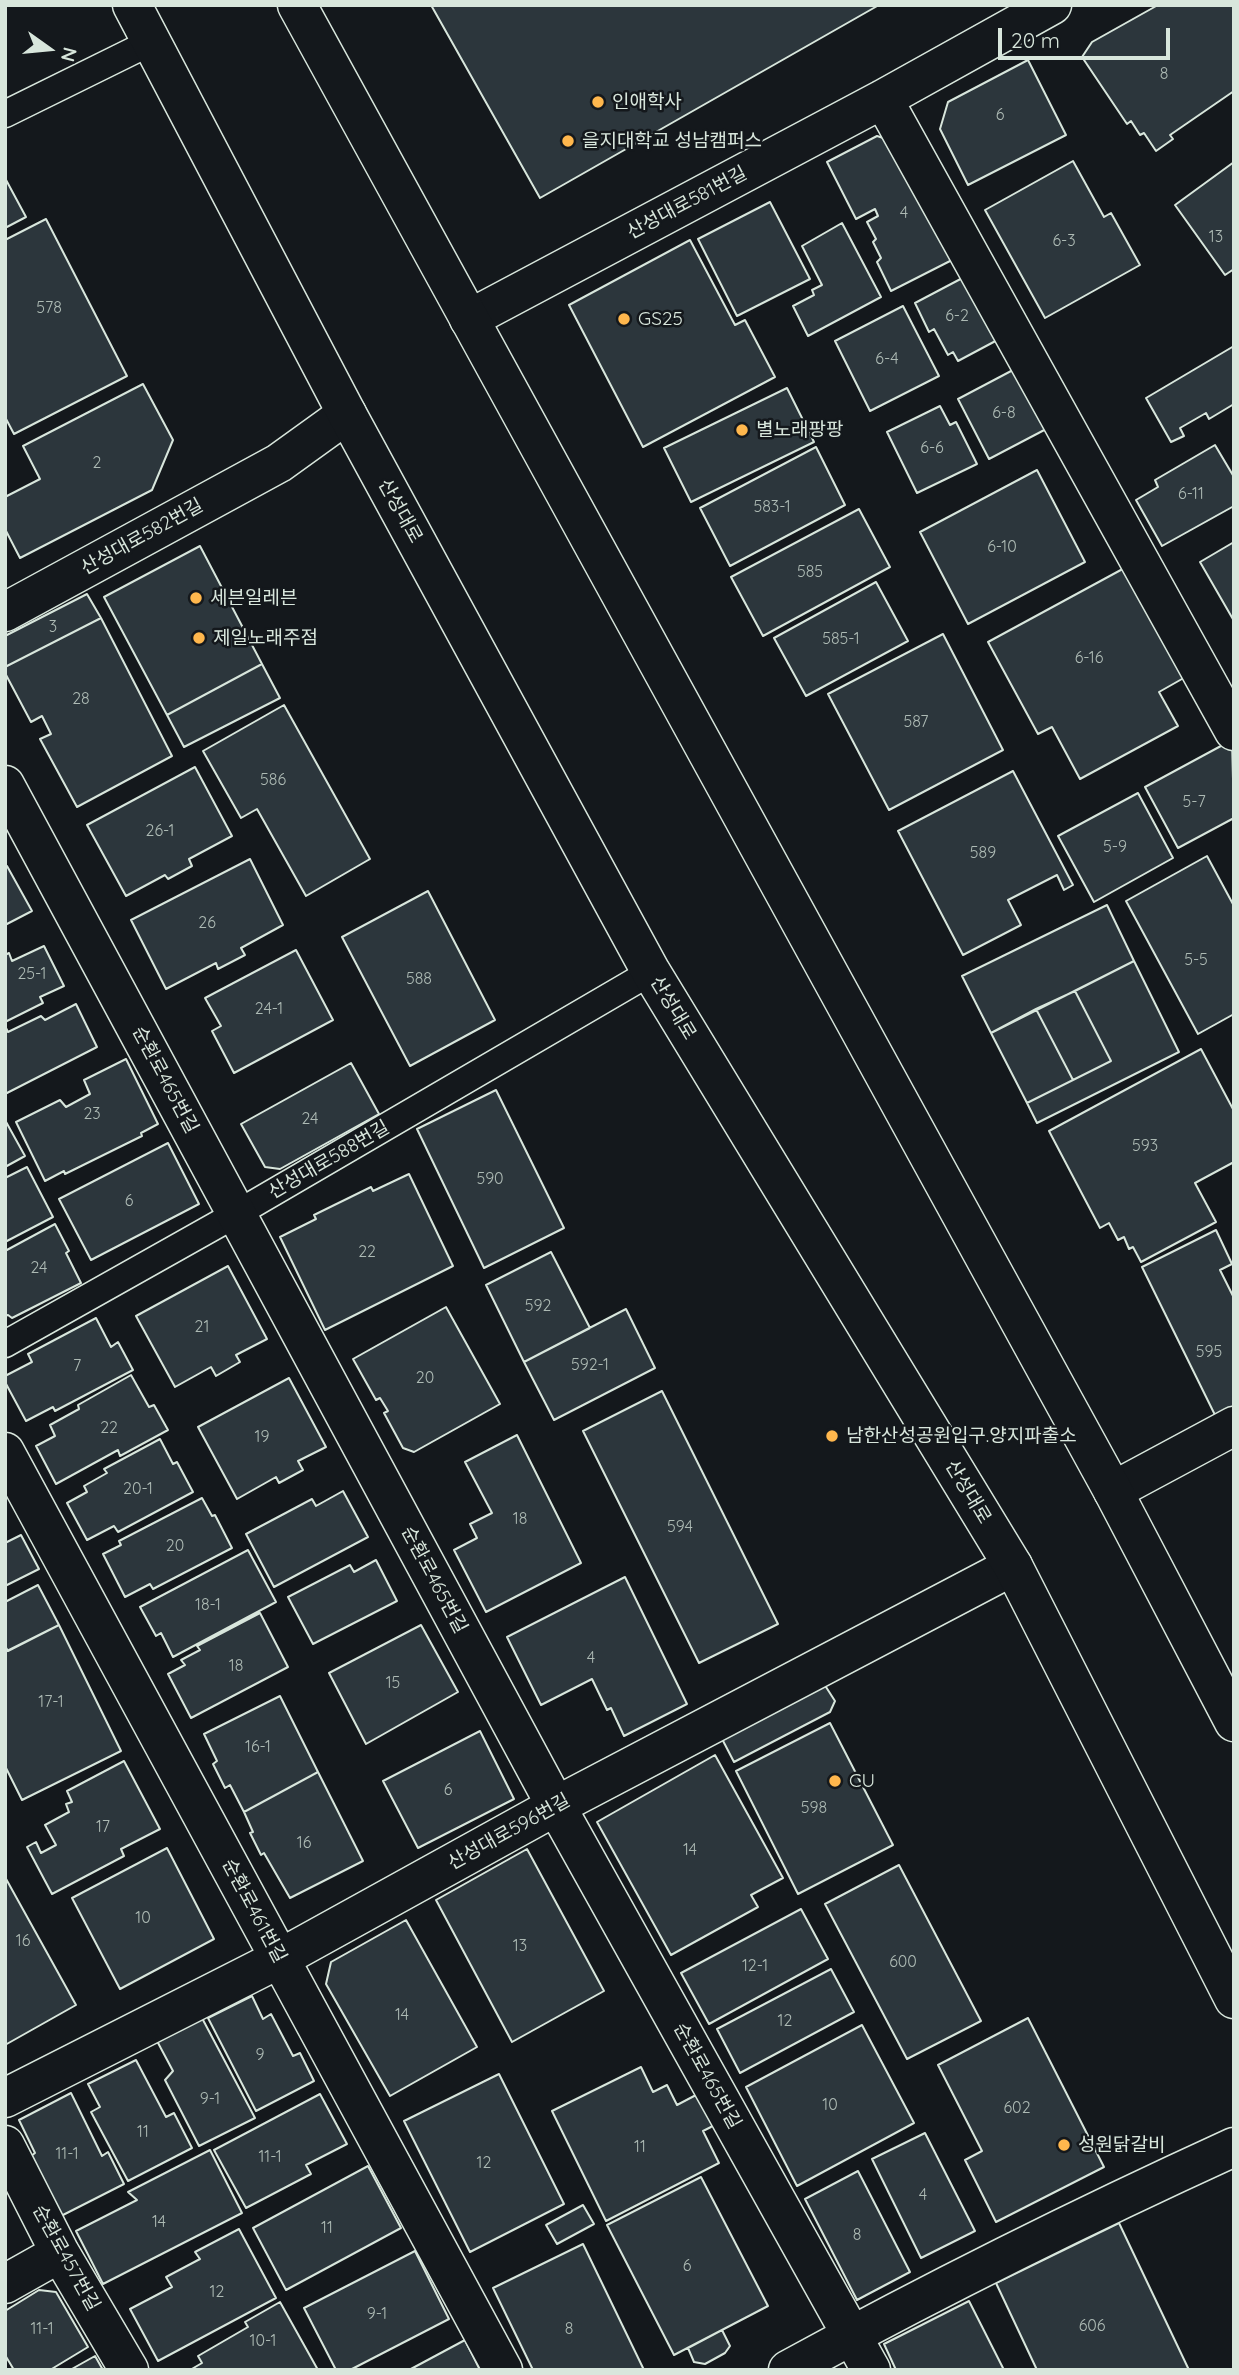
<!DOCTYPE html>
<meta charset="utf-8">
<style>
body{margin:0}
#map{position:relative;width:1239px;height:2375px;overflow:hidden;background:#14181c;font-family:Quicksand,sans-serif}
canvas{display:block}
.frame{position:absolute;inset:0;border:7px solid #d8e6dc;pointer-events:none}
.north{position:absolute;left:14px;top:14px;width:70px;height:70px;-webkit-text-stroke:5px #14181c;paint-order:stroke;rotate:105deg;font-size:19px;font-weight:700;line-height:28px;text-align:center;color:#d8e6dc}
.north::after{content:'';display:block;margin:auto;width:24px;height:32px;background:#d8e6dc;clip-path:polygon(50% 0,100% 100%,50% 72%,0 100%)}
.scale{position:absolute;left:998px;top:28px;width:172px;height:32px;box-sizing:border-box;border:4px solid #d8e6dc;border-top:0;padding-left:9px;font-size:21px;line-height:24px;white-space:nowrap;color:#d8e6dc;-webkit-text-stroke:5px #14181c;paint-order:stroke}
</style>
<div id="map">
<canvas width="1239" height="2375"></canvas>
<div class="frame"></div>
<div class="north">N</div>
<div class="scale">20 m</div>
</div>
<script>
const context = document.querySelector('canvas').getContext('2d');
context.lineJoin = 'round';
function paint(path, color) { context.fillStyle = color; context.fill(path, 'evenodd'); }
function stroke(path, color, width, dash) { context.strokeStyle = color; context.lineWidth = width; context.lineCap = dash ? 'butt' : 'round'; context.setLineDash(dash || []); context.stroke(path); }
function drawText(font, color, halo, rows, align = 'center') {
  context.font = font + ' Quicksand,"Noto Sans KR",sans-serif'; context.lineWidth = 5; context.setLineDash([]); context.textBaseline = 'middle'; context.strokeStyle = halo; context.fillStyle = color; for (const [text, x, y, turn = 0] of rows) {
    context.save(); context.translate(x, y); context.rotate((+turn || 0) * Math.PI / 180); context.textAlign = isNaN(turn) ? turn : align; if (halo) context.strokeText(text, 0, 0); context.fillText(text, 0, 0); context.restore();
  }
}
const building = new Path2D(`
 M431,5H879L540,198Z
 M1158,5H1234V91L1170,135L1173,139L1156,151L1144,133L1140,135L1131,121L1127,124L1082,57L1092,42Z
 M1028,60L1066,135L968,185L940,129L948,102Z
 M877,136L896,142L954,259L891,291L877,262L881,258L873,242L876,239L867,222L878,216L875,209L856,219L827,162Z
 M1073,161L1104,217L1111,213L1140,265L1045,318L985,210Z
 M1234,162V269L1225,275L1175,205Z
 M5,178L26,217L5,228Z
 M770,202L810,279L737,316L698,239Z
 M46,219L127,376L14,434L5,417V240Z
 M842,223L881,297L808,336L793,306L814,295L812,290L822,285L802,246Z
 M690,240L735,325L745,320L775,377L643,447L569,305Z
 M970,274L1003,337L958,361L953,352L948,355L934,329L929,332L915,303Z
 M903,306L939,376L870,411L835,341Z
 M1234,346V404L1209,419L1206,413L1180,428L1184,436L1171,442L1146,398Z
 M1013,370L1050,427L989,459L958,399Z
 M143,384L173,440L152,490L20,558L5,529V497L40,479L23,446Z
 M787,388L814,442L691,502L664,448Z
 M940,406L950,425L956,422L977,464L917,493L887,432Z
 M1215,445L1234,477V506L1162,546L1136,500L1158,487L1155,480Z
 M816,447L845,505L730,566L700,508Z
 M1037,470L1085,562L968,624L920,532Z
 M859,509L890,567L763,636L731,577Z
 M1234,542V621L1200,562Z
 M200,546L262,664L167,715L104,597Z
 M1130,565L1189,675L1159,692L1178,726L1080,779L1052,727L1038,734L988,642Z
 M876,582L908,641L806,696L774,638Z
 M87,594L101,618L5,667V636Z
 M101,618L172,756L77,807L40,739L51,734L42,716L31,722L5,673V667Z
 M943,634L1003,750L889,810L828,694Z
 M262,664L280,698L184,747L167,715Z
 M284,705L370,859L306,896L257,809L241,818L203,751Z
 M1232,740L1234,818L1178,848L1145,787Z
 M195,767L232,836L189,859L192,866L168,879L165,875L126,896L87,825Z
 M1013,771L1073,885L1064,890L1057,875L1008,900L1021,925L963,955L898,831Z
 M1138,793L1173,858L1094,902L1058,836Z
 M1207,856L1234,906V1014L1198,1034L1126,901Z
 M250,859L283,925L241,948L245,955L218,969L216,963L166,989L131,920Z
 M7,866L32,911L5,925V867Z
 M428,891L495,1020L410,1066L342,937Z
 M1107,905L1134,961L991,1033L962,976Z
 M44,946L64,986L40,997L43,1003L5,1022V955L9,953L12,961Z
 M296,950L333,1020L234,1073L212,1031L221,1026L205,998Z
 M1134,961L1179,1052L1037,1123L1027,1103L1111,1061L1075,991Z
 M1075,991L1111,1061L1073,1080L1036,1009Z
 M76,1004L97,1047L5,1094V1026L8,1032L41,1016L45,1020Z
 M1036,1009L1073,1080L1027,1103L991,1033Z
 M1201,1049L1234,1111V1162L1195,1183L1216,1222L1141,1262L1133,1247L1129,1249L1124,1237L1118,1240L1109,1223L1100,1228L1049,1131Z
 M126,1059L158,1124L141,1133L142,1136L65,1174L64,1171L45,1181L16,1122L60,1100L66,1107L90,1094L84,1080Z
 M351,1063L379,1114L280,1169L265,1167L241,1124Z
 M496,1090L564,1228L484,1268L417,1129Z
 M5,1120L25,1156L5,1167Z
 M168,1143L199,1204L91,1260L59,1199Z
 M27,1167L53,1217L5,1242V1178Z
 M409,1174L453,1266L325,1330L280,1237L316,1219L314,1215L371,1187L373,1191Z
 M55,1224L69,1251L66,1253L81,1283L12,1318L8,1315L5,1316V1251Z
 M1216,1230L1232,1264L1220,1270L1234,1298V1406L1215,1415L1142,1267Z
 M551,1252L590,1328L524,1362L486,1285Z
 M228,1266L267,1339L236,1355L240,1362L216,1376L211,1367L175,1387L136,1316Z
 M446,1307L500,1404L414,1452L403,1448L384,1413L388,1411L380,1398L376,1400L353,1359Z
 M626,1309L655,1368L554,1420L524,1362Z
 M96,1318L111,1347L118,1342L133,1370L55,1411L53,1407L26,1421L5,1382V1376L32,1362L28,1354Z
 M131,1375L149,1407L154,1405L168,1430L120,1456L118,1450L56,1484L36,1446L55,1436L50,1425L79,1409L78,1405Z
 M289,1378L326,1447L298,1461L303,1470L279,1483L276,1477L237,1499L198,1427Z
 M662,1391L778,1624L699,1663L583,1431Z
 M517,1435L581,1563L486,1612L454,1550L477,1538L470,1524L492,1513L465,1462Z
 M160,1439L173,1464L177,1462L193,1492L118,1532L114,1526L87,1540L67,1503L87,1492L84,1486L107,1473L104,1469Z
 M343,1491L368,1537L274,1587L246,1534L312,1499L316,1506Z
 M202,1498L212,1516L215,1515L232,1548L153,1589L150,1584L125,1597L103,1554L121,1545L119,1541Z
 M21,1535L39,1569L5,1586V1543Z
 M248,1550L276,1602L173,1657L161,1633L156,1636L140,1607Z
 M376,1560L397,1601L313,1644L288,1597L350,1565L354,1572Z
 M625,1577L687,1704L624,1736L611,1708L607,1710L592,1679L541,1705L507,1637Z
 M38,1585L59,1625L8,1651L5,1646V1602Z
 M260,1613L288,1667L191,1718L168,1674L185,1665L181,1660L200,1650L197,1646Z
 M59,1625L121,1751L22,1800L5,1766V1652Z
 M421,1625L458,1692L366,1744L329,1673Z
 M814,1687H826L835,1701L830,1712L734,1762L720,1735Z
 M280,1696L318,1772L244,1812L230,1785L225,1788L213,1764L217,1761L204,1734Z
 M830,1723L893,1845L798,1894L736,1771Z
 M480,1731L514,1799L418,1848L383,1781Z
 M715,1755L783,1878L751,1895L758,1907L671,1955L597,1822Z
 M124,1761L160,1829L121,1849L124,1856L52,1894L27,1847L36,1842L41,1853L56,1845L45,1825L69,1812L66,1804L72,1802L67,1791Z
 M318,1772L363,1861L290,1898L264,1853L261,1855L250,1833L253,1832L244,1812Z
 M167,1848L214,1939L120,1989L72,1898Z
 M527,1849L604,1991L512,2042L436,1900Z
 M899,1865L981,2021L907,2059L825,1904Z
 M5,1877L76,2005L5,2045Z
 M801,1909L828,1959L709,2024L681,1973Z
 M406,1920L477,2047L390,2096L326,1984L331,1962Z
 M831,1969L854,2012L740,2073L717,2029Z
 M252,1996L263,2019L271,2014L293,2056L300,2053L314,2081L256,2111L208,2018Z
 M202,2018L255,2118L199,2146L165,2080L173,2071L157,2041Z
 M1028,2018L1104,2167L996,2222L965,2160L982,2151L938,2065Z
 M862,2025L914,2123L797,2186L746,2087Z
 M136,2060L166,2117L174,2113L192,2148L128,2181L91,2112L100,2107L88,2084Z
 M641,2067L653,2092L667,2085L677,2105L696,2095L718,2118L711,2127L703,2131L719,2163L606,2221L552,2111Z
 M499,2074L564,2204L470,2252L404,2121Z
 M71,2093L102,2156L108,2152L124,2184L61,2216L31,2156L35,2153L19,2120Z
 M320,2094L347,2144L306,2165L311,2174L246,2208L214,2150Z
 M925,2133L975,2231L921,2258L872,2159Z
 M210,2150L242,2213L103,2284L76,2231L137,2200L128,2192Z
 M368,2166L401,2228L286,2290L253,2228Z
 M858,2171L910,2272L857,2300L805,2199Z
 M701,2177L768,2306L674,2355L607,2225Z
 M583,2205L594,2224L557,2244L546,2225Z
 M1119,2223L1189,2370H1037L996,2283Z
 M239,2229L276,2298L158,2361L130,2309L172,2287L166,2277L200,2259L195,2252Z
 M583,2244L644,2370H533L493,2288Z
 M415,2251L449,2319L350,2370H336L304,2308Z
 M39,2290L56,2292L88,2347L50,2370H14L5,2355V2311Z
 M969,2301L1004,2370H896L884,2344Z
 M280,2302L318,2370H190L202,2363L198,2356L248,2327L245,2322Z
 M722,2330L730,2346L725,2353L705,2364L694,2362L688,2348Z
 M465,2340L480,2370H409Z
 M95,2356L103,2370H70Z`);
paint(building, '#2c363c');
stroke(building, '#d8e6dc', 2);
const lane = new Path2D(`
 M5,114L151,42
 M5,1344L238,1213L651,972`);
const street = new Path2D(`
 M883,99L1234,731
 M469,319L883,99L1052,5
 M5,612L279,463L347,414
 M5,785L556,1806L871,2370
 M5,1452L503,2370
 M1113,1491L1234,1426
 M5,2098L279,1959L556,1806L1013,1566
 M5,2145L60,2253L129,2370
 M5,2284L60,2253
 M788,2370C934,2290 1083,2216 1234,2147`);
const primary = new Path2D(`
 M132,5L347,414L651,972L1013,1566L1234,1999
 M297,5L1113,1491L1234,1722`);
stroke(lane, '#d8e6dc', 29);
stroke(street, '#d8e6dc', 41);
stroke(primary, '#d8e6dc', 41);
stroke(lane, '#14181c', 26);
stroke(street, '#14181c', 38);
stroke(primary, '#14181c', 38);
for (const [x, y, r, color] of [
 [598,102,7,"#ffb74d"],
 [568,141,7,"#ffb74d"],
 [624,319,7,"#ffb74d"],
 [742,430,7,"#ffb74d"],
 [196,598,7,"#ffb74d"],
 [199,638,7,"#ffb74d"],
 [832,1436,7,"#ffb74d"],
 [835,1781,7,"#ffb74d"],
 [1064,2145,7,"#ffb74d"]
]) { const dot = new Path2D(); dot.arc(x, y, r, 0, 2 * Math.PI); context.fillStyle = color; context.fill(dot); stroke(dot, '#14181c', 2.5); }
drawText('16px', '#adbab4', null, [
 ["8",1164,74],
 ["6",1000,115],
 ["4",904,213],
 ["13",1216,237],
 ["6-3",1064,241],
 ["578",49,308],
 ["6-2",957,316],
 ["6-4",887,359],
 ["6-8",1004,413],
 ["6-6",932,448],
 ["2",97,463],
 ["6-11",1191,494],
 ["583-1",772,507],
 ["6-10",1002,547],
 ["585",810,572],
 ["3",53,627],
 ["585-1",841,639],
 ["6-16",1089,658],
 ["28",81,699],
 ["587",916,722],
 ["586",273,780],
 ["5-7",1194,802],
 ["26-1",160,831],
 ["5-9",1115,847],
 ["589",983,853],
 ["26",207,923],
 ["5-5",1196,960],
 ["25-1",32,974],
 ["588",419,979],
 ["24-1",269,1009],
 ["23",92,1114],
 ["24",310,1119],
 ["593",1145,1146],
 ["590",490,1179],
 ["6",129,1201],
 ["22",367,1252],
 ["24",39,1268],
 ["592",538,1306],
 ["21",202,1327],
 ["595",1209,1352],
 ["592-1",590,1365],
 ["7",77,1366],
 ["20",425,1378],
 ["22",109,1428],
 ["19",262,1437],
 ["20-1",138,1489],
 ["18",520,1519],
 ["594",680,1527],
 ["20",175,1546],
 ["18-1",208,1605],
 ["4",591,1658],
 ["18",236,1666],
 ["15",393,1683],
 ["17-1",51,1702],
 ["16-1",258,1747],
 ["6",448,1790],
 ["598",814,1808],
 ["17",103,1827],
 ["16",304,1843],
 ["14",690,1850],
 ["10",143,1918],
 ["16",23,1941],
 ["13",520,1946],
 ["600",903,1962],
 ["12-1",755,1966],
 ["14",402,2015],
 ["12",785,2021],
 ["9",260,2055],
 ["9-1",210,2099],
 ["10",830,2105],
 ["602",1017,2108],
 ["11",143,2132],
 ["11",640,2147],
 ["11-1",67,2154],
 ["11-1",270,2157],
 ["12",484,2163],
 ["4",923,2195],
 ["14",159,2222],
 ["11",327,2228],
 ["8",857,2235],
 ["6",687,2266],
 ["12",217,2292],
 ["9-1",377,2314],
 ["606",1092,2326],
 ["11-1",42,2329],
 ["8",569,2329],
 ["10-1",263,2341]
]);
drawText('19px', '#d8e6dc', '#14181c', [
 ["인애학사",612,102],
 ["을지대학교 성남캠퍼스",582,141],
 ["GS25",638,319],
 ["별노래팡팡",756,430],
 ["세븐일레븐",210,598],
 ["제일노래주점",213,638],
 ["남한산성공원입구.양지파출소",846,1436],
 ["CU",849,1781],
 ["성원닭갈비",1078,2145]
], 'left');
drawText('19px', '#d8e6dc', '#14181c', [
 ["산성대로581번길",687,203,-28],
 ["산성대로",400,511,61],
 ["산성대로582번길",142,537,-29],
 ["산성대로",673,1008,59],
 ["순환로465번길",165,1080,62],
 ["산성대로588번길",329,1160,-30],
 ["산성대로",968,1492,59],
 ["순환로465번길",434,1580,62],
 ["산성대로596번길",509,1832,-29],
 ["순환로461번길",254,1911,62],
 ["순환로465번길",707,2076,61],
 ["순환로457번길",66,2258,61]
]);
</script>
